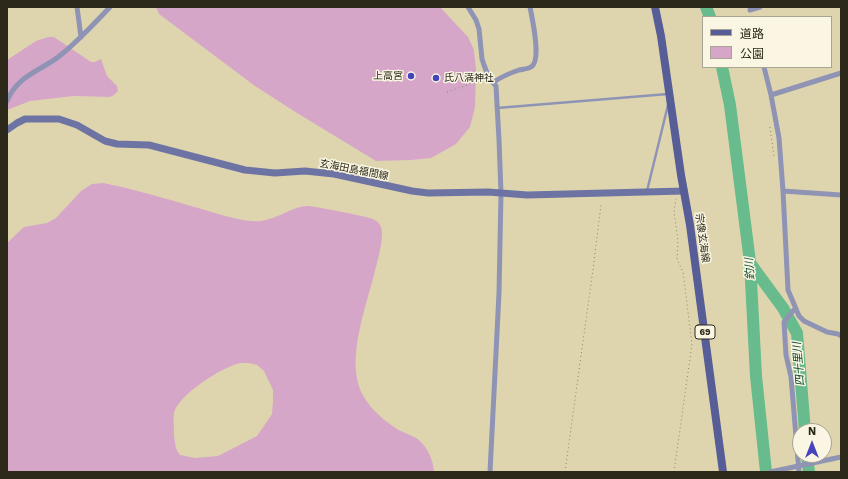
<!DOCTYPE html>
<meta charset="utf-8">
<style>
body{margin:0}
#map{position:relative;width:848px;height:479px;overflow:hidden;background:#ded5af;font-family:"Work Sans","Noto Sans JP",sans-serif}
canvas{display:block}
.frame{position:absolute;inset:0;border:8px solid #2c291a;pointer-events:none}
.legend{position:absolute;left:702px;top:16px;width:130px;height:52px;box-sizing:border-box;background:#faf6e3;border:1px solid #a8a493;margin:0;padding:5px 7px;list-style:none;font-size:12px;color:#2c291a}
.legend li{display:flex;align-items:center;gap:8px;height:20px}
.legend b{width:20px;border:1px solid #a8a493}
.north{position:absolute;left:792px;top:423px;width:40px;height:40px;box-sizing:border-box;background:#faf6e3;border:1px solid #a8a493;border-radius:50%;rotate:0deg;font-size:11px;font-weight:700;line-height:16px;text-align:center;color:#2c291a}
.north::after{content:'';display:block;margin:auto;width:14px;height:18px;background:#4644ba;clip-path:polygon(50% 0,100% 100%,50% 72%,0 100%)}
</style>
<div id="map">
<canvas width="848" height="479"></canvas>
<div class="frame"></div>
<ul class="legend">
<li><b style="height:5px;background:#565d97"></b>道路</li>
<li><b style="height:11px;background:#d6a6c8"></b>公園</li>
</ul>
<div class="north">N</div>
</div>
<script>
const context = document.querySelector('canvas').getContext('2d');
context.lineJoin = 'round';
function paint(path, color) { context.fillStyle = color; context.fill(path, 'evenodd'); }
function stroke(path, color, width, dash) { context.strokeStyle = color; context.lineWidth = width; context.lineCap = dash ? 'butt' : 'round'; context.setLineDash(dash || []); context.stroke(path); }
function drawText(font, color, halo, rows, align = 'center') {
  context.font = font + ' "Work Sans","Noto Sans JP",sans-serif'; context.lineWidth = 3; context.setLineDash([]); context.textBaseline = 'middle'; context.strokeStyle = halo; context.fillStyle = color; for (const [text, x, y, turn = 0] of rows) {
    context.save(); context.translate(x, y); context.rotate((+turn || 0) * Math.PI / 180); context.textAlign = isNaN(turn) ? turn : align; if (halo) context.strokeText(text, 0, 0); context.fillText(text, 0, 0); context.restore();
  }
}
paint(new Path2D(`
 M156,7H440L468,37L474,50L476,70L475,107L470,127L456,144L431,158L411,160L376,161L297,113L255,86L159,14Z
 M48,37H54L91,62H95L101,59L107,76L117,86L118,91L114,95L110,97L74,96L30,101L7,110V60L36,41Z
 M103,183C133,189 161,197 191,206C210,211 241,223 261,221C277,219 291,207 307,206C314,206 371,217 375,220C380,223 382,228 382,233C382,245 378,259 375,271C367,303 351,346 357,378C360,400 380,418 397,429C404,433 412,435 419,440C428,448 433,460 434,472H7V243L24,227L47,223L56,218L81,191L92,184ZM241,363H249L257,365L264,371L273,390V401L272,414L257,436L218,456L195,458L180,455C175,449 175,442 174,435C174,428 173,420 174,413C178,395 223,366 241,363Z`), '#d6a6c8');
stroke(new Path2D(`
 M706,7L710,17
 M722,67L730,105L750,262L756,376L766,472
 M750,263L783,308L797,333L805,431
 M807,455L809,472`), '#68bb8c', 12);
stroke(new Path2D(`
 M447,92L473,83L485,82
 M770,127L774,157
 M565,472L593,269L601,205
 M674,472L692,344L683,272L677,259L678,241L674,212L676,199`), '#898368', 1, [1, 3]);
stroke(new Path2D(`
 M497,108L668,94
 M647,191L668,105`), '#8f94b5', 2.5);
stroke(new Path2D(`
 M77,7L81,37
 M468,7L476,20L479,29L482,59L484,65L489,78L496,86L499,140L501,193L499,293L490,472
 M750,10L760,7
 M764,67L771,95L779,138L783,191L788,290L799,316L804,321L827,332L838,334L841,336
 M494,82C501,77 510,73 519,70C523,69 528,69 531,67C542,61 532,18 530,7
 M771,95L841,73
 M7,101C18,74 42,71 62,54C79,40 95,23 110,7
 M783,191L841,195
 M795,309L792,312L784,322L786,355L791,377L799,472
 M770,472L841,457`), '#8f94b5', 5);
stroke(new Path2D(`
 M7,130L17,123L25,119H59L77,125L105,141L117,144L149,145L245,170L275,173L305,171L334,174L412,191L428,193L488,192L527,195L684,191`), '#6d74a4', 7);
stroke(new Path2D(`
 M655,7L661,36L681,175L690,225L723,472`), '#565d97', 8);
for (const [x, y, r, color] of [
 [411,76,4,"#4644ba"],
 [436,78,4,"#4644ba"]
]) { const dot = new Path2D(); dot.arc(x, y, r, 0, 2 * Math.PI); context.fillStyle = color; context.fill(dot); stroke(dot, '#faf6e3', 1.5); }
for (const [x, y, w] of [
 [705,332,20]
]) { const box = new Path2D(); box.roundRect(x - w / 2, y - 7, w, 14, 3); context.fillStyle = '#faf6e3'; context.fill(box); stroke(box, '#2c291a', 1); }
drawText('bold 9px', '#2c291a', null, [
 ["69",705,332]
]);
drawText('10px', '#2c291a', '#faf6e3', [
 ["上高宮",403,76],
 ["氏八満神社",444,78,"left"]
], 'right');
drawText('10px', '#2c291a', '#faf6e3', [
 ["玄海田島福間線",354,170,11],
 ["宗像玄海線",702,238,82]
]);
drawText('italic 11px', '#004728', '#faf6e3', [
 ["釣川",750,269,-94],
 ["四十里川",799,364,-95]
]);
</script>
